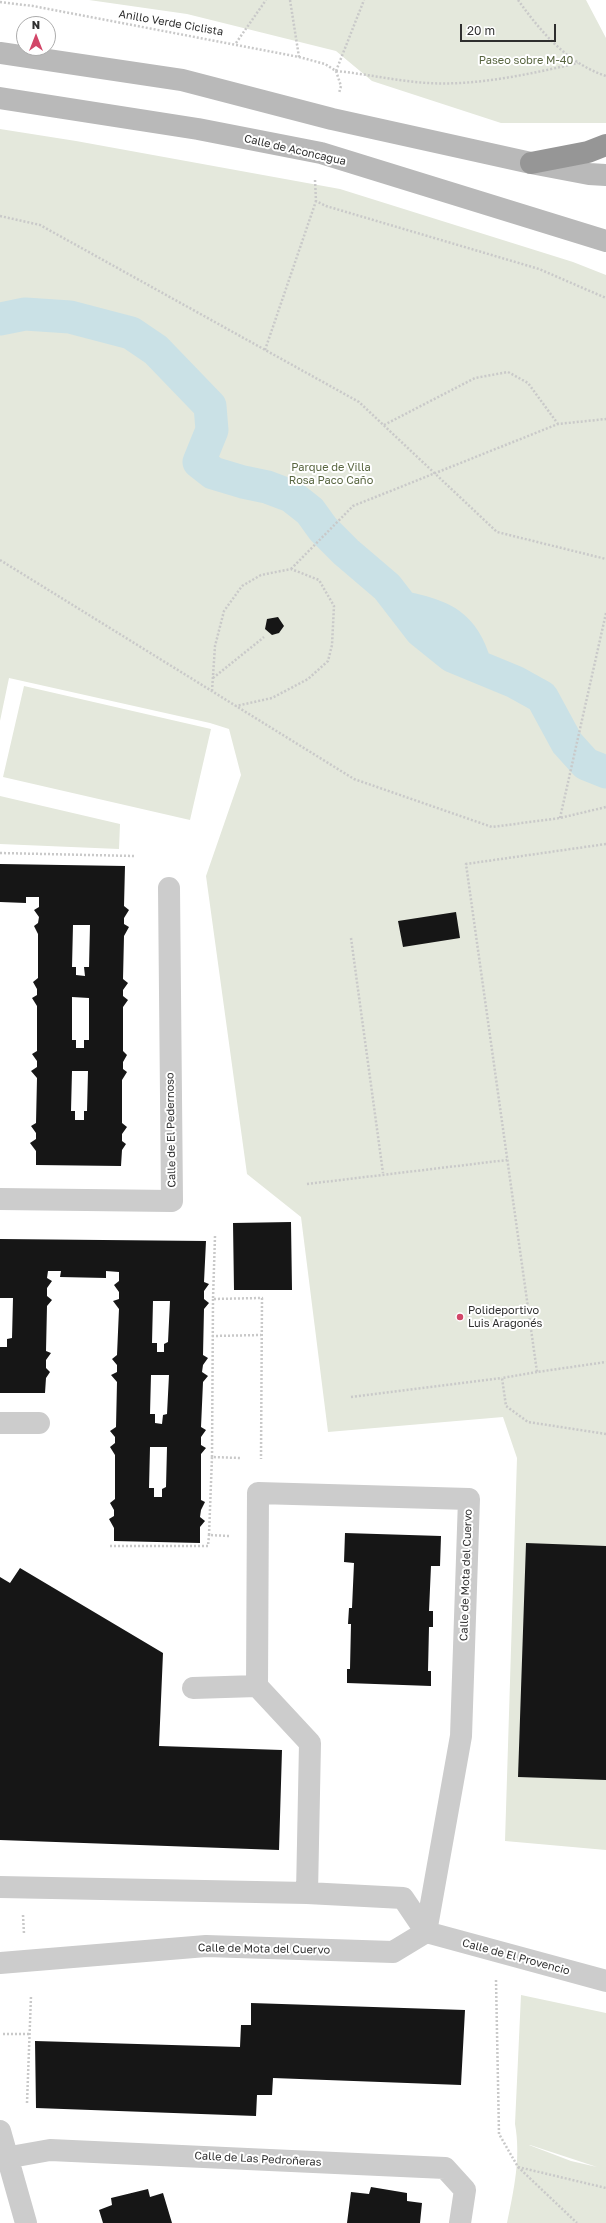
<!DOCTYPE html>
<meta charset="utf-8">
<style>
body{margin:0}
#map{position:relative;width:606px;height:2223px;overflow:hidden;background:#fff;font-family:"Golos Text",sans-serif}
canvas{display:block}
.north{position:absolute;left:16px;top:16px;width:40px;height:40px;box-sizing:border-box;background:#fff;border:1px solid #acacac;border-radius:50%;rotate:0deg;font-size:11px;font-weight:700;line-height:16px;text-align:center;color:#2f2f2f}
.north::after{content:'';display:block;margin:auto;width:14px;height:18px;background:#d24668;clip-path:polygon(50% 0,100% 100%,50% 72%,0 100%)}
.scale{position:absolute;left:460px;top:24px;width:96px;height:18px;box-sizing:border-box;border:2px solid #2f2f2f;border-top:0;padding-left:5px;font-size:12px;line-height:14px;white-space:nowrap;color:#2f2f2f;-webkit-text-stroke:3px #fff;paint-order:stroke}
</style>
<div id="map">
<canvas width="606" height="2223"></canvas>
<div class="north">N</div>
<div class="scale">20 m</div>
</div>
<script>
const context = document.querySelector('canvas').getContext('2d');
context.lineJoin = 'round';
function paint(path, color) { context.fillStyle = color; context.fill(path, 'evenodd'); }
function stroke(path, color, width, dash) { context.strokeStyle = color; context.lineWidth = width; context.lineCap = dash ? 'butt' : 'round'; context.setLineDash(dash || []); context.stroke(path); }
function drawText(font, color, halo, rows, align = 'center') {
  context.font = font + ' "Golos Text",sans-serif'; context.lineWidth = 4; context.setLineDash([]); context.textBaseline = 'middle'; context.strokeStyle = halo; context.fillStyle = color; for (const [text, x, y, turn = 0] of rows) {
    context.save(); context.translate(x, y); context.rotate((+turn || 0) * Math.PI / 180); context.textAlign = isNaN(turn) ? turn : align; if (halo) context.strokeText(text, 0, 0); context.fillText(text, 0, 0); context.restore();
  }
}
paint(new Path2D(`
 M89,0H586L606,38V123H501L372,81L336,51L187,14Z
 M0,129L76,141L340,189L573,262L606,275V1850L505,1841L517,1458L503,1417L328,1432L301,1217L247,1174L206,876L241,775L229,729L210,723L9,678L0,721Z
 M24,686L211,729L190,820L3,777Z
 M0,796L120,824L119,849L0,844Z
 M521,1995L606,2013V2223H507C514,2189 521,2158 515,2124ZM529,2145H530L597,2167L571,2161Z`), '#e4e8dc');
stroke(new Path2D(`
 M0,319L25,314L70,317L131,333L156,350L210,406L212,430L199,462L213,473L243,482L267,487L291,496L310,511L323,529L346,552L387,587L421,631L452,656L515,682L542,697L567,743L586,764L606,772
 M405,608C443,616 464,625 475,665`), '#cae1e6', 33);
paint(new Path2D(`
 M278,617L284,626L279,633L272,635L265,629L267,619Z
 M0,864L125,866L124,906L129,910L124,918V924L129,927L124,936L123,979L128,983L123,990V996L128,1000L123,1007V1051L127,1055L123,1062V1069L127,1072L122,1080V1123L127,1127L122,1134V1141L126,1144L122,1150L121,1166L36,1165V1151L30,1143L36,1139V1133L31,1126L36,1123L37,1078L31,1071L37,1067V1061L32,1054L37,1051V1006L32,998L37,995V989L33,982L38,978V934L34,926L38,923L39,917L34,910L39,907V897H26V903L0,902ZM73,925H90L89,967H84L85,976L76,975V967H72ZM72,997L89,998V1040H84V1048H76V1040H72ZM72,1071H88L87,1111H84V1120H75V1111H71Z
 M456,912L460,938L403,947L398,921Z
 M291,1222L292,1290H234L233,1223Z
 M0,1239L206,1241L204,1282L209,1284L204,1291V1299L209,1303L204,1309L203,1355L208,1358L203,1365L202,1372L208,1376L203,1382L201,1427L206,1430L201,1437V1445L206,1448L201,1454V1500L205,1502L201,1510L200,1517L205,1521L200,1527V1543L114,1541V1528L109,1519L114,1516V1510L110,1503L115,1499V1455L110,1447L115,1443V1437L110,1431L116,1427L117,1382L111,1375L117,1372V1365L112,1359L117,1355L119,1309L113,1301L119,1299V1292L114,1285L119,1281V1272L106,1271V1278L60,1277L61,1271H48L47,1278L52,1281L47,1288V1296L52,1300L47,1306L46,1351L51,1353L46,1360V1368L50,1372L46,1378L45,1393H0V1347H7V1339L12,1338L13,1298H0ZM153,1301H170L168,1342L164,1344V1352H157V1343H152ZM151,1375H169L167,1414L163,1415L162,1424L155,1423V1414H150ZM150,1447H167L166,1487L162,1489V1497H154V1488H149Z
 M345,1533L441,1536L440,1566H431L429,1611H433V1627H429L428,1671H431V1686L347,1683V1669H350L351,1624H348L349,1608H352L354,1563L344,1562Z
 M526,1543L606,1546V1780L518,1777Z
 M20,1568L163,1653L159,1746L282,1750L279,1850L0,1840V1577L10,1583Z
 M251,2003L465,2010L461,2085L273,2078L272,2095H257L256,2116L36,2108L35,2041L240,2047L241,2025H251Z
 M371,2187L407,2193V2201L422,2203L420,2223H347L351,2192L369,2194Z
 M148,2189L150,2197L163,2193L172,2223H103L99,2210L112,2205L111,2198Z`), '#161616');
stroke(new Path2D(`
 M290,0L299,57
 M518,0C541,32 567,63 606,76
 M0,2L33,6L299,57L325,64L336,71L341,86L339,93
 M236,43L266,0
 M336,71C367,74 397,81 427,83C477,86 530,74 578,63
 M336,71L364,0
 M315,180L316,201L326,206L539,269L606,298
 M0,216L40,225L359,402L497,532L606,559
 M265,350L316,201
 M384,425L475,378L508,372L528,383L558,424
 M0,560L354,779L492,827L560,818L606,807
 M291,569L353,506L558,424L606,419
 M213,678L264,637
 M212,691L215,646L224,611L242,586L261,575L291,569L319,580L334,606L332,645L328,661L308,679L272,698L236,706
 M560,818L606,613
 M606,844L466,864L537,1372L606,1362
 M0,853L134,856
 M351,938L383,1173
 M307,1184L507,1160
 M215,1236L213,1299L262,1298L261,1459
 M212,1336L261,1335
 M537,1372L502,1378L506,1406L528,1422L606,1434
 M351,1397L502,1378
 M212,1457L213,1299
 M229,1536L209,1535L212,1457L240,1458
 M110,1546H208L209,1535
 M23,1915L24,1934
 M496,1980L499,2134L518,2167L577,2223
 M3,2034H30
 M27,2103L31,1996
 M518,2167L606,2188`), '#c9c9c9', 2.5, [2, 2]);
stroke(new Path2D(`
 M0,1199L172,1201L169,888
 M0,1423H39
 M257,1686L310,1743L307,1893
 M0,1887L307,1893L403,1898L426,1932
 M426,1932L606,1981
 M0,1963L206,1946L393,1952L426,1932L461,1736L469,1499L258,1493L257,1686L193,1688
 M0,2131L26,2223
 M0,2159L50,2150L445,2168L465,2190L460,2223`), '#ccc', 22);
stroke(new Path2D(`
 M0,53L182,80L332,119L531,163L589,174L606,175
 M0,98L198,129L321,153L606,241`), '#b9b9b9', 22);
stroke(new Path2D(`
 M531,163L588,152L606,145`), '#969696', 22);
for (const [x, y, r, color] of [
 [460,1317,4,"#d24668"]
]) { const dot = new Path2D(); dot.arc(x, y, r, 0, 2 * Math.PI); context.fillStyle = color; context.fill(dot); stroke(dot, '#fff', 1.5); }
drawText('11px', '#2f2f2f', '#fff', [
 ["Anillo Verde Ciclista",171,23,10],
 ["Calle de Aconcagua",295,150,13],
 ["Calle de El Pedernoso",171,1130,-91],
 ["Calle de Mota del Cuervo",466,1575,-88],
 ["Calle de Mota del Cuervo",264,1949,1],
 ["Calle de El Provencio",516,1957,15],
 ["Calle de Las Pedroñeras",258,2159,3]
]);
drawText('11px', '#596641', '#fff', [
 ["Paseo sobre M-40",526,61],
 ["Parque de Villa",331,468],
 ["Rosa Paco Caño",331,481]
]);
drawText('11px', '#2f2f2f', '#fff', [
 ["Polideportivo",468,1311],
 ["Luis Aragonés",468,1324]
], 'left');
</script>
